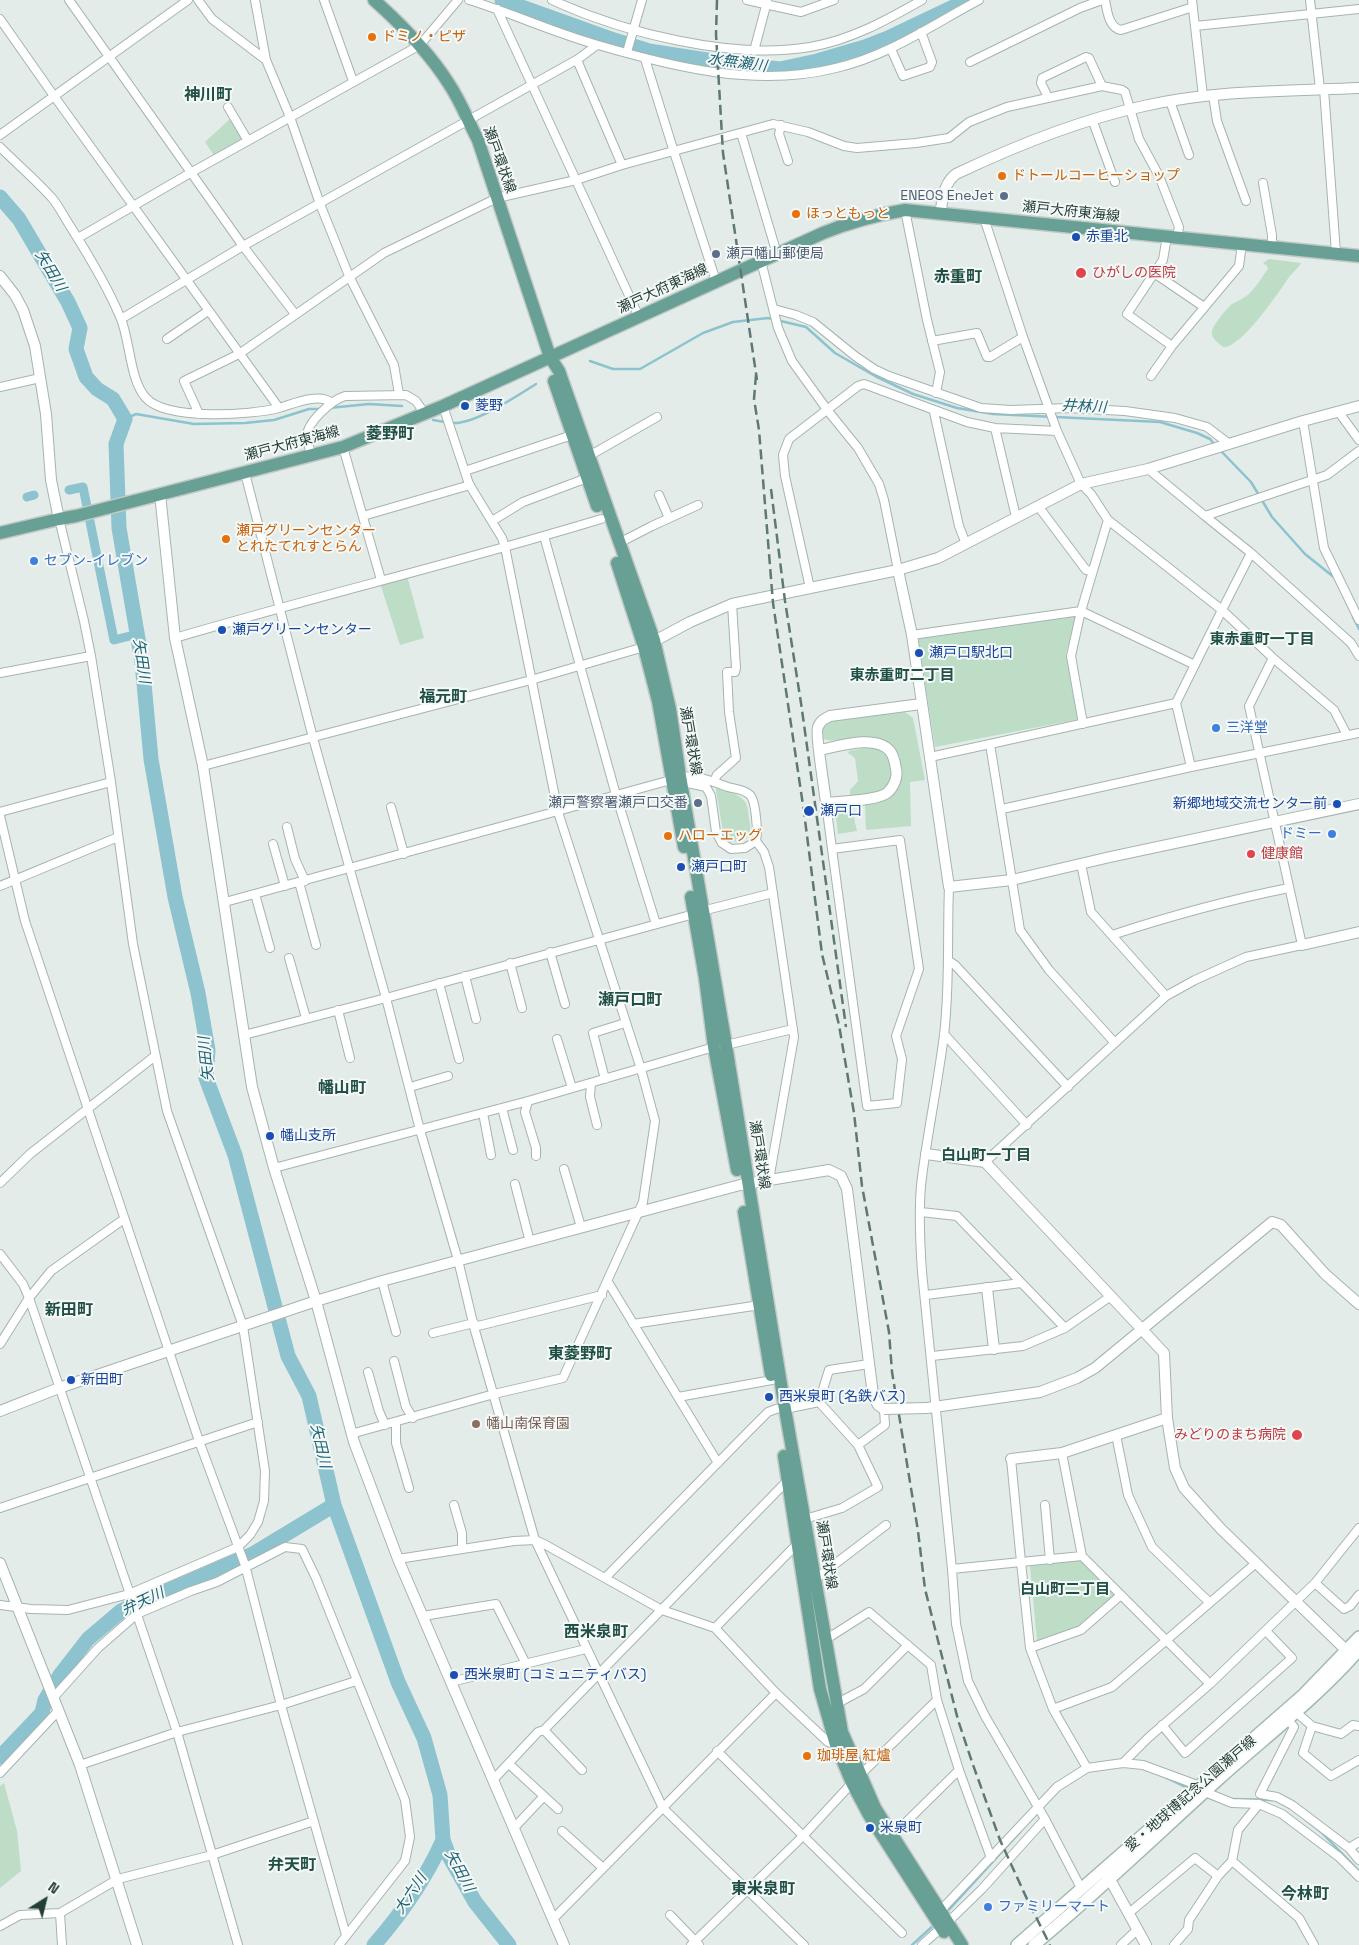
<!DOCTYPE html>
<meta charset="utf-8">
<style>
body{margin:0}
#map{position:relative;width:1359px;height:1945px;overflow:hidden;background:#e3ece9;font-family:"Space Grotesk",sans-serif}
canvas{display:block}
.north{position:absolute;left:20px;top:1875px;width:50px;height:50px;-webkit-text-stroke:4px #f4f9f7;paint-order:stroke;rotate:36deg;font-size:14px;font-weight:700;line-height:20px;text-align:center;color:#233d37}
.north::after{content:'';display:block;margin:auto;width:18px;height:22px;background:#233d37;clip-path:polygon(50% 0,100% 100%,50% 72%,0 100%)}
</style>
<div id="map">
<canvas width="1359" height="1945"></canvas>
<div class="north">N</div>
</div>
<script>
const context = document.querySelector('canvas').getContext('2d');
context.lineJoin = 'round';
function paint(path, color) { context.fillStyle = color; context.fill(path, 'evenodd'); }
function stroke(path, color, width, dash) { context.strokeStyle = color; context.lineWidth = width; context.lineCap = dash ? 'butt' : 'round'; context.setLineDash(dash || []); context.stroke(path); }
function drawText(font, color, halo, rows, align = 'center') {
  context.font = font + ' "Space Grotesk","Noto Sans JP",sans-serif'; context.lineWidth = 4; context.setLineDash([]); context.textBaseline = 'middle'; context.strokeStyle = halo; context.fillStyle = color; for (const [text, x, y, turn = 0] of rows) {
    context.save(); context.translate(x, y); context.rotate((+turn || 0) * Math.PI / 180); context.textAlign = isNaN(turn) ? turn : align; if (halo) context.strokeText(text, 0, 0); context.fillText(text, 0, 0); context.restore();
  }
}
paint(new Path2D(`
 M231,118L245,139L215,157L205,142Z
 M1269,259L1301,263C1299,268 1293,272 1289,277C1279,292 1241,349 1223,347C1219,343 1211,339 1212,332C1212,326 1227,308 1232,304C1238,301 1244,298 1249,294C1256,287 1262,277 1268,269L1267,266L1263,263Z
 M407,576L424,638L400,645L380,583Z
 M1077,615L1066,653L1080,719L935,747L918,638Z
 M905,712L913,718L925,780L910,782L911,826L866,830L865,805C871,803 882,803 887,799C902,787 906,768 895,752C893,749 892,745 888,743C863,730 844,747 821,738L823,722L828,719Z
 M874,746C878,748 885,750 887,754C896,766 893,786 878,792C870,795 859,795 850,796V790L858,781L855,758L848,753L849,751Z
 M717,787C726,791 740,794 745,802C748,806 748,813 749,818C753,839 747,842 726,842L724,838L716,790Z
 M842,807L852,809L857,831L838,834L835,811Z
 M1085,1559L1119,1594L1082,1626L1037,1642L1030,1565Z
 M4,1783L17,1831L21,1871L0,1888V1786Z`), '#bdddc7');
stroke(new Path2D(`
 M590,361L613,369H640L703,333L733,322L768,318L806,327L835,353L875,376L913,394L957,408L993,414L1160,422L1197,433L1210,439L1215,445
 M329,408L369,404L402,406
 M125,419L136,414L194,424L245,423L274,420L309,409H321
 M433,420C440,421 447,423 453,423C475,424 517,396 536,384
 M1219,449L1251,482L1272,517L1305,554L1335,578
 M1353,617L1359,629
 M1163,1776L1190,1789
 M1204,1796L1215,1800
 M1231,1799L1273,1800
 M1306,1820L1321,1832L1359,1871
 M946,1913L1020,1832
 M912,1945L935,1924`), '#8dc2cf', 2.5);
stroke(new Path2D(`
 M69,490L83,487L114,640L138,634
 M27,497L34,495`), '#8dc2cf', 9);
stroke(new Path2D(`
 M502,0L614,40L649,51L733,64L780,69L817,61L865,47L888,38L968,0
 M0,197L19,219L68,302L80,328L76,349L86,377L97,389L113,399L125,419L116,444L119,528L142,662L151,759L175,897L198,993L208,1050L206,1078L235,1155L288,1356L309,1396L334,1505L398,1682L424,1738L440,1795L443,1840L449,1856L475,1902L509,1945
 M0,1757L42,1713L45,1700L60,1675L88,1639L121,1611L253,1554L334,1505
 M374,1945C402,1913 426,1878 443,1840`), '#8dc2cf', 15);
const minor = new Path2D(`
 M69,0L243,246L295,314
 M198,0L212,19L266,60
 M255,0L266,60L290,117L320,204L349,276L394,365L399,394
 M324,0L353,81
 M469,0C512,13 554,33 598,45C673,67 757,88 836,68C888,56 932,25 979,0
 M552,0C624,33 732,60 810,47C851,40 887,20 922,0
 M747,0L801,12L834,0
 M1105,0C1107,11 1109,28 1121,30L1193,7
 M1192,0L1203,96
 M1310,0L1320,89
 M497,9L639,317
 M0,19L54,96L279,408C293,404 319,392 332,403
 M1195,26L1359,9
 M891,49L903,76L930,67L932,62L921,32
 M754,51L767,2
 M627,52L642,0
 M645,59L674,152L716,281
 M577,60L622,165
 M970,62L1080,8L1102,0
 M1324,89L1336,253
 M1213,95L1217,121L1246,201
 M1048,97L1041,83L1042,78L1086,57L1089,58L1102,86
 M1170,101L1189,155
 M228,107L248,141
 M1092,119L1115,182
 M781,125L779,134L788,161
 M741,133L777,254
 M0,135L188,0
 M0,147C17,164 36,180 52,198C59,206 64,217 70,226C89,256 108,287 121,319C130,341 130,381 146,398C167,421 251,415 279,408
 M1263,183L1272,235V247
 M905,210L927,320L940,372L936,393
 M984,218L1023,337L1057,431L1081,484L1091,494L1108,520L1222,610L1176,703
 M1167,236L1163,260L1127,314L1172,346
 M78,238L192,172L420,45L458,0
 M761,261L778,328L792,361L828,411L858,448L879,484L884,500L898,570
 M1154,273L1204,307
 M774,309L796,315L813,322L855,356L874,369L889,376L981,408L1011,410L1068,408L1125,411L1175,418L1207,427L1228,443
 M121,319L243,246L578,59L597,45
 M167,339L208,311
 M932,341L977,333L987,357H990L1023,337
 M1151,376L1172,346L1239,266L1242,244
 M0,387L40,378
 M1338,411L1359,440
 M934,412L959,526L966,544
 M199,414L184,381L239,354L384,253L497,198L576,180L622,165L773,124L808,132L844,146L857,148L916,143L949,138L969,122L1007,107L1102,86L1122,90L1125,92L1139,139L1159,176L1179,227L1177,237
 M1303,421L1324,548L1359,620
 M995,428L1016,517
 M343,447L381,580
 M312,456C310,450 307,442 307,436C307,422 332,400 345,396L406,395L416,401L425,414
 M589,456L657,417
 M1148,469L1205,516
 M465,471L572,435
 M245,473L313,738L386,998L420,1130L458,1260L474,1327L535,1540L663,1808L804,1945
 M659,495L669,518
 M1038,506L1086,570L1093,571
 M363,516L470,485
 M492,521L523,502L587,478
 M544,536L616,795L656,924
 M619,543L652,526L698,505
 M1251,553L1351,643L1359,656
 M810,588L785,476L783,455L789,439L858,386L864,384L967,422L995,428L1057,431
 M912,635L1081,611L1195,665
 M175,638C317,596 460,562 601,519
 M1273,658L1334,710L1347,735
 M0,673L91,656
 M1083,724L1071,656L1081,611L1108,520
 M990,744L1176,703L1191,767L1359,733
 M930,757L990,744L1020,930L1049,970L1115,1043
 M203,766L531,680L644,647
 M679,781L706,787L711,796L716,832L722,843L731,849L745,848L756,841
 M714,781L717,775L736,758L729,712L727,672H735L736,668L732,604
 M826,803L832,849
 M391,807L404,854
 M1002,809L1191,767
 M0,812L111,782
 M0,816L25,921L199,1441L245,1565L281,1705L346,1935
 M287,827L295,859L305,881
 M900,840L919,969L896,1036L902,1059L897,1103L867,1106L832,849Z
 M273,844L285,886
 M1081,864L1091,912L1166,996
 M299,882L316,945
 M0,886L118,837
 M949,887C947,936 950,986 944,1035C938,1083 928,1130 922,1177C918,1206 920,1243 922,1272L952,1569L1021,1562L1030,1648L1053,1709
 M255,894L270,948
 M225,902L671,780C689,771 711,781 728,787C735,789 744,789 750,795C756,801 758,833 756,841L764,852L769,867L794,1037L769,1180
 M702,911L773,893
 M1112,935C1170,916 1228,900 1289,888
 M550,952L565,1004
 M289,958L306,1018
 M949,961L955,965L1068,1087
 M510,963L522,1008
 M465,976L476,1019
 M439,983L459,1059
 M338,1010L350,1058
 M944,1034L1027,1125
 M244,1035L386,998L694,914
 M557,1039L572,1088
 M726,1045L793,1029
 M605,1079L593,1033L625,1023
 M591,1083L590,1097L597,1125
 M410,1087L448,1076
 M528,1101L525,1112L536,1148V1156
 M502,1108L513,1150
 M483,1113L491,1155
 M985,1162L1166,996L1195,980L1246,957L1302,945L1249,706L1273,658L1222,610L1251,553L1205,516L1327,475L1359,451
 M274,1168L528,1101L714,1047
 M564,1169L581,1227
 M0,1183L30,1154L155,1056
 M515,1184L530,1242
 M921,1212L957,1216L1065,1328
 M0,1254L23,1284L29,1298L177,1732L238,1945
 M382,1281L396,1332
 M608,1282L718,1463
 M926,1295L1021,1283
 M633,1324L760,1305
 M474,1327L602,1295
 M433,1333L474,1323
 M0,1344L29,1298L51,1271L124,1219
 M932,1356L1023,1346L1065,1328L1111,1296
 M394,1361L406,1407L413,1418
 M869,1364L829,1370L819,1402L858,1445L885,1425L884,1409
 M368,1372L379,1411L385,1425
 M678,1397L772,1380
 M785,1409L819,1402
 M396,1423V1443L409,1488
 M351,1434L494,1394L563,1378L643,1202L655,1121L641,1069L558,812L505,547L502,538L469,484L443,406
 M1116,1435L1128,1495L1152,1547L1209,1602
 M1062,1453L1082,1556L1210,1684
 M1011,1459L1021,1562L1082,1556
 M454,1505L462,1533V1549
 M1045,1505L1050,1560
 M0,1508L258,1422
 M805,1519L842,1508L878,1487L858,1445
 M398,1559L514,1541L535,1540L544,1544L662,1610L715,1628L776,1693L828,1742L836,1745
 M1256,1563L1112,1687L1053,1709L1087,1768L1123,1763L1148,1738L1210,1684L1315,1583L1359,1528
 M606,1577L747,1433L768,1412L776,1409
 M814,1580L886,1525
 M1315,1583L1344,1609L1350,1606L1359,1595
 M0,1605L31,1609L68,1610L129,1594L238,1547L250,1535L258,1522L264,1501L265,1471L243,1326L167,1111L133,944L111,782L91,656L84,621L59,519
 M423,1616L496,1604L526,1664
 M715,1628L799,1542
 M1030,1648L1081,1630L1121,1595
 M451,1682L586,1649
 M54,1697L98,1648L137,1614L191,1591L217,1582L285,1547L302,1549L316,1578L405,1800L410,1837L405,1861L339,1945
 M937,1700L959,1770L991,1858
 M836,1704L864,1689L908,1645
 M1297,1713L1312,1726L1341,1734L1353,1725L1359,1726
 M1288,1720L1294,1727L1260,1794L1277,1797L1292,1805L1349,1848L1359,1860
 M1162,1725L1185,1753L1292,1658L1266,1631
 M1312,1726L1303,1753L1331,1776L1359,1760
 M544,1730L582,1770
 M717,1751L902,1933
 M1123,1763L1143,1765L1200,1786
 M509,1764L558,1809
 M80,1765L177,1732L281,1705L356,1681
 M0,1773L59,1710
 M493,1780L538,1732L544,1730L788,1480
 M1205,1792L1232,1803L1259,1804L1282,1814L1339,1857L1359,1877
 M1045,1819L1082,1890
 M513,1829L544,1796
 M562,1831L603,1868
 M893,1835L959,1770
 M1349,1848L1359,1842
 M1232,1861L1299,1918L1314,1945
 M941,1910L1057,1787L1087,1768
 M60,1913L62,1945
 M1129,1913L1195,1858L1218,1876
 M670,1915L699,1945
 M553,1919L776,1693
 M947,1923L982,1889L1045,1819L985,1716L968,1681L956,1624L952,1569
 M0,1926L20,1915L60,1913L118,1879L212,1855L314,1821
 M691,1945L803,1836L852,1783L937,1700L931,1665L869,1612L825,1640
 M922,1945L941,1928
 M1121,1945L1138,1929
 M1174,1945L1188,1929L1189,1920L1218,1876L1232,1861L1238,1830L1259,1804`);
const tertiary = new Path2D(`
 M940,214C943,199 943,184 956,174C1017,145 1079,120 1144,106C1215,90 1287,91 1359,88
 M0,276L15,295L23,310L35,346L46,414L51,480L59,519
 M160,494L175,638L203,766L252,1087L274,1168L316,1301L354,1442L398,1559L564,1945
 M898,570L912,635L949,887L1012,880L1110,857L1359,804
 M649,644L690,622L732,604L898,570L938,558L1081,484L1148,469L1303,421L1359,406
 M820,750C839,746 876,734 890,751C894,756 895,763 896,769C898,777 894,787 887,793C876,801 841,801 826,803C825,792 815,732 818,727C820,721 824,719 830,716L921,704
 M1302,945L1359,932
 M926,1154L985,1162L1164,1353L1167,1418L1062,1453L1011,1459
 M987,1288L994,1349
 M927,1408L1040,1392L1077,1378L1095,1368L1272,1222L1281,1225L1325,1274L1359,1304
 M0,1411L59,1388L316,1301L382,1281L740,1185L829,1170L841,1176L847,1189L873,1395L878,1405L884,1409
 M1167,1418L1175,1468L1184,1488L1221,1529L1347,1651L1350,1655
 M0,1563L80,1765L137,1945
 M1107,1874L1146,1945`);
const secondary = new Path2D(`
 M1017,1945L1302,1696L1359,1637
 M1034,1945C1098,1892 1158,1834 1220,1778C1267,1736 1317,1698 1359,1650`);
const primary = new Path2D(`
 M374,0C402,25 429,52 449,84C461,102 468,121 478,140L550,357L559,371L654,640L670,709L680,776L726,1045L785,1409L842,1732L875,1808L962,1945
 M554,381L597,506
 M0,533L59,519L76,516L343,447L443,406L823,233C850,222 876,215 905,210L1359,256
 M617,563L644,647L658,701L684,847
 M691,897L705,978L714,1047L737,1170
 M744,1212L771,1375
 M784,1456L820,1689L836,1745L852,1783L869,1815L944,1932`);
stroke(minor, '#a6b4b0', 10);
stroke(tertiary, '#a6b4b0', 12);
stroke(secondary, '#a2b8b1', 14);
stroke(primary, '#c1c9c7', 15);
stroke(minor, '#fff', 8);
stroke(tertiary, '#fff', 10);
stroke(secondary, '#fff', 11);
stroke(primary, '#69a095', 12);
stroke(new Path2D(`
 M717,0L716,34L723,153L757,380
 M756,375L754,399L759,430L773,603L804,812L822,954L839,1025L854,1113L862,1186L889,1332L892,1372L918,1531L925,1589L958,1720L972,1762L1000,1840L1027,1899L1050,1945
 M771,489L785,601L801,703L846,1027`), '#5e7973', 2.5, [10, 5]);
const tertiaryBridge = new Path2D(`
 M884,1409L927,1408`);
stroke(tertiaryBridge, '#a6b4b0', 12, []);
stroke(tertiaryBridge, '#fff', 10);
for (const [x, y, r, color] of [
 [372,37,5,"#e8710a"],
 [1002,176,5,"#e8710a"],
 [1004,196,5,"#5c6f8a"],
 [796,214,5,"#e8710a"],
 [1076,237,5,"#1a4fb4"],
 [716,254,5,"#5c6f8a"],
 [1081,273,6,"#e0444e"],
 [465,406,5,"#1a4fb4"],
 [226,539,5,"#e8710a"],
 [34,561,5,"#3f7fe0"],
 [222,630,5,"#1a4fb4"],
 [919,653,5,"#1a4fb4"],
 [1216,728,5,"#3f7fe0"],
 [698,803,5,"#5c6f8a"],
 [1337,804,5,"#1a4fb4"],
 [809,811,6,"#1a4fb4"],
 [1332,834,5,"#3f7fe0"],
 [668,836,5,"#e8710a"],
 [1251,854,5,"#e0444e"],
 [681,867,5,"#1a4fb4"],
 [270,1136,5,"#1a4fb4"],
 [71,1380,5,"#1a4fb4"],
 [769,1397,5,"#1a4fb4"],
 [476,1424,5,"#8d6e63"],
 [1297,1435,6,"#e0444e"],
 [454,1675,5,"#1a4fb4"],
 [807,1756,5,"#e8710a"],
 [870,1828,5,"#1a4fb4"],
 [988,1907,5,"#3f7fe0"]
]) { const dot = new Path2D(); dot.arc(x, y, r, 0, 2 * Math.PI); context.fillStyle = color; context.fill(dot); stroke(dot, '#f4f9f7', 2); }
drawText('14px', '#c56008', '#f4f9f7', [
 ["ドミノ・ピザ",382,37],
 ["ドトールコーヒーショップ",1012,176],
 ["ほっともっと",806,214],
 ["瀬戸グリーンセンター",236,531],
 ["とれたてれすとらん",236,547],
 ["ハローエッグ",678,836],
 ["珈琲屋 紅爐",817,1756]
], 'left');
drawText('14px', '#233d37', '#f4f9f7', [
 ["瀬戸環状線",499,160,70],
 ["瀬戸大府東海線",1071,212,6],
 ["瀬戸大府東海線",663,289,-25],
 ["瀬戸大府東海線",292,444,-15],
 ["瀬戸環状線",690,741,80],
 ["瀬戸環状線",759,1155,81],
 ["瀬戸環状線",826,1555,81],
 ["愛・地球博記念公園瀬戸線",1191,1794,-41]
]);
drawText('14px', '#4e5e75', '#f4f9f7', [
 ["ENEOS EneJet",994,196],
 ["瀬戸幡山郵便局",726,254,"left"],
 ["瀬戸警察署瀬戸口交番",688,803]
], 'right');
drawText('14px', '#164399', '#f4f9f7', [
 ["赤重北",1086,237],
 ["菱野",475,406],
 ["瀬戸グリーンセンター",232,630],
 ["瀬戸口駅北口",929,653],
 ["新郷地域交流センター前",1327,804,"right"],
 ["瀬戸口",820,811],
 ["瀬戸口町",691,867],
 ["幡山支所",280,1136],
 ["新田町",81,1380],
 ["西米泉町 (名鉄バス)",779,1397],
 ["西米泉町 (コミュニティバス)",464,1675],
 ["米泉町",880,1828]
], 'left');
drawText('14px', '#be3a42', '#f4f9f7', [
 ["ひがしの医院",1092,273],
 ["健康館",1261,854],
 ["みどりのまち病院",1286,1435,"right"]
], 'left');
drawText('14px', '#366cbe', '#f4f9f7', [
 ["セブン-イレブン",44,561],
 ["三洋堂",1226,728],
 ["ドミー",1322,834,"right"],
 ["ファミリーマート",998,1907]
], 'left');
drawText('14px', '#785e54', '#f4f9f7', [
 ["幡山南保育園",486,1424]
], 'left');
drawText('italic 15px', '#206477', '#f4f9f7', [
 ["水無瀬川",737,63,8],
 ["矢田川",50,271,59],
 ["井林川",1084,407,3],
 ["矢田川",141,661,82],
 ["矢田川",207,1059,-96],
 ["矢田川",320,1446,77],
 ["弁天川",143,1602,-25],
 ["矢田川",459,1871,62],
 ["大六川",411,1894,-56]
]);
drawText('bold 15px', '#204f45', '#f4f9f7', [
 ["東赤重町一丁目",1262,640],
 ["東赤重町二丁目",902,676],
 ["白山町一丁目",986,1156],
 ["白山町二丁目",1065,1590]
]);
drawText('bold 16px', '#204f45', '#f4f9f7', [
 ["神川町",208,96],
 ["赤重町",958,278],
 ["菱野町",390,435],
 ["福元町",443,698],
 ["瀬戸口町",630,1001],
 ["幡山町",342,1089],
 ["新田町",69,1311],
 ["東菱野町",580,1355],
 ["西米泉町",596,1633],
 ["弁天町",292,1866],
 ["東米泉町",763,1890],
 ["今林町",1305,1895]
]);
</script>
